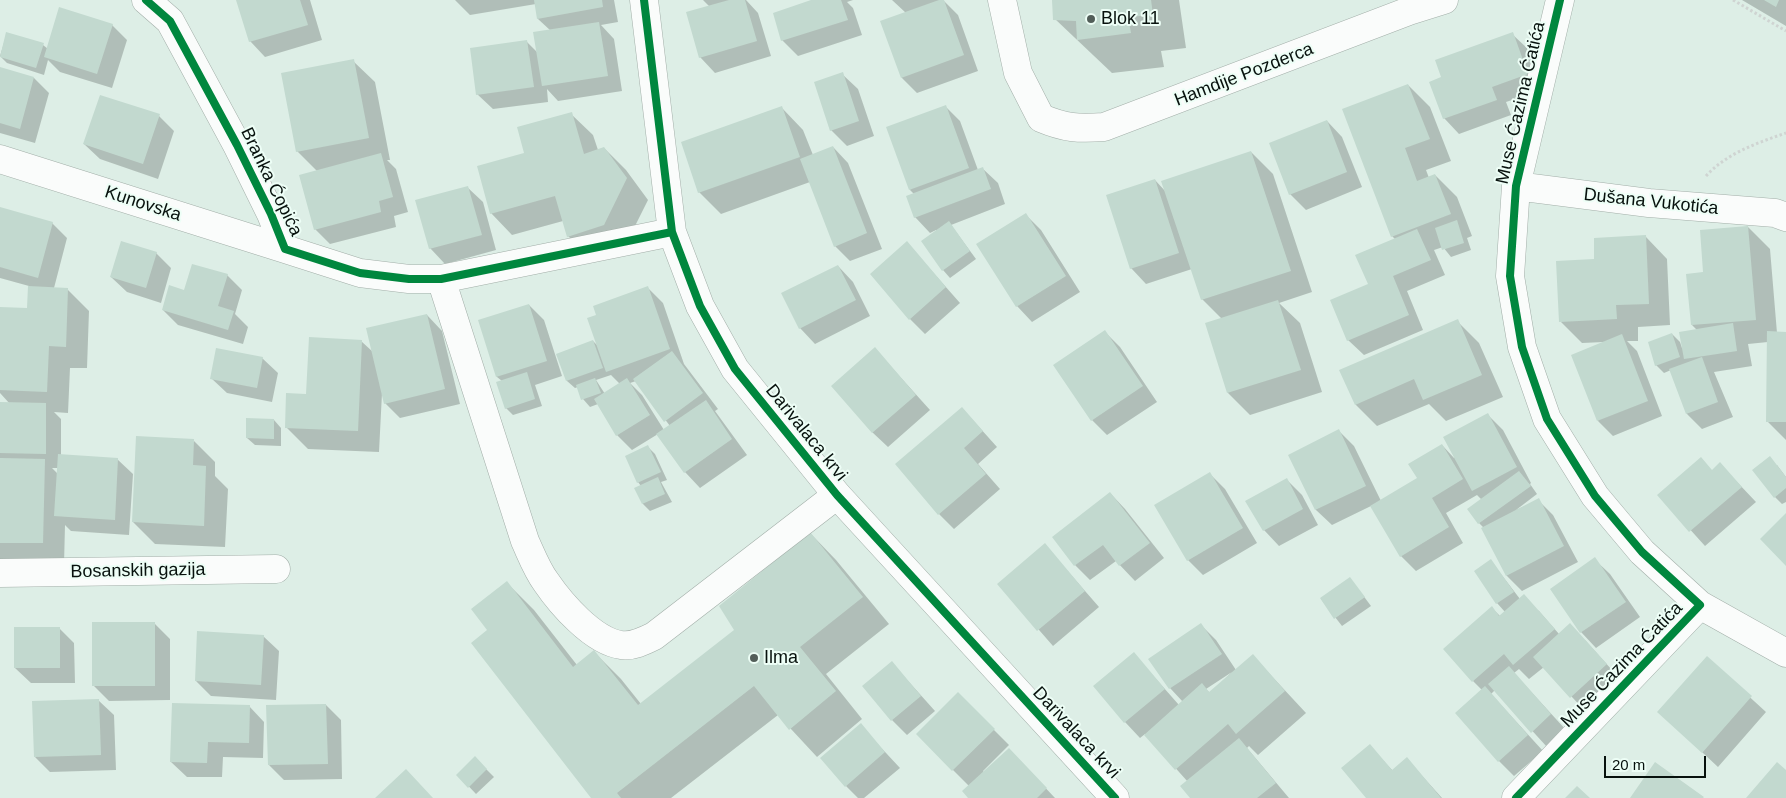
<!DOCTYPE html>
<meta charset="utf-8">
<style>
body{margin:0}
#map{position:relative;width:1786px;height:798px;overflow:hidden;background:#ddeee6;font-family:Helvetica,sans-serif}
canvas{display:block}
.scale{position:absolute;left:1604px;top:756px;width:102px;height:22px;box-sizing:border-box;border:2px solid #07110d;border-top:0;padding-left:6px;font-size:15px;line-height:18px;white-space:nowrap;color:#07110d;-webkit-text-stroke:4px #edfef6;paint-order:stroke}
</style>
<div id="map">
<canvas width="1786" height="798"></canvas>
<div class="scale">20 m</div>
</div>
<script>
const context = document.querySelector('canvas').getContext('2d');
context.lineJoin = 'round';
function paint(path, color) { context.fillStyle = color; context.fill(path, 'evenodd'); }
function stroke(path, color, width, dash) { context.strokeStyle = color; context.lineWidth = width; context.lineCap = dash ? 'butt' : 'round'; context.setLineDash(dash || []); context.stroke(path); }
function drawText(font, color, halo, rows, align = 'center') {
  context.font = font + ' Helvetica,sans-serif'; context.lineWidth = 4; context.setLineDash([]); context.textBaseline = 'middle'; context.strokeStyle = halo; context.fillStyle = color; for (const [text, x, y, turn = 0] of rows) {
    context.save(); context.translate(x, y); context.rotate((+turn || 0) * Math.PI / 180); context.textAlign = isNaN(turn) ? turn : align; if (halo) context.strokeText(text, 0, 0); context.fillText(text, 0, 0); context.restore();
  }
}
paint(new Path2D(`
 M238,0H310L322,40L265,57L250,41Z
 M455,0H614L618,22L601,25L614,39L622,91L558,101L547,89L548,102L493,109L477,94L527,42L538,53L551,31L538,19L536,4L470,15Z
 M703,0H746L758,13L771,56L715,73L700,57L710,7Z
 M815,0H853L847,2L853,8L862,35L798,56L782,40Z
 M892,0H943L958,15L978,71L917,93L902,78L882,22L906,13Z
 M1053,0H1179L1186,48L1161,51L1164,67L1112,73L1055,19Z
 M1742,0H1786V26Z
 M112,25L127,40L112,88L60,72L48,60L44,75L7,63L0,56L7,33L43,45L48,49Z
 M1512,34L1528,49L1542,90L1506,102L1511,115L1459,134L1444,118Z
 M353,61L375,82L390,160H387L396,169L408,212L394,216L396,227L330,244L315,229L317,171L297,151Z
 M0,69L34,78L49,93L35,143L0,133Z
 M842,74L858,89L874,136L847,146L831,130Z
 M1408,85L1430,107L1451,161L1426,170L1429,178L1435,175L1457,197L1472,236L1467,238L1471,250L1451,257L1443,247L1434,250L1445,275L1407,291L1423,330L1364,355L1348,340L1369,285L1395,239L1392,236Z
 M945,106L960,121L978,170L982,168L998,183L1005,204L951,225L976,259L950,278L943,270L936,230L930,233L915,217L914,194L910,190Z
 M782,108L803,130L813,155L833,147L848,163L882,249L850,261L835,246L810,182L721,214L699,192Z
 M571,114L593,135L598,150L604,148L626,170L648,200L625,246L590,258L568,236L563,221L512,235L491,213L526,154Z
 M159,116L174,131L158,179L100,159L84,144Z
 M1327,121L1342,137L1362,187L1306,210L1290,194Z
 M1251,152L1273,174L1312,292L1279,303L1300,323L1322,392L1250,415L1228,393L1207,324L1222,319L1202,299L1192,269L1146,284L1131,268L1155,180L1166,192Z
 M467,187L483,202L496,250L445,264L430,248Z
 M0,208L52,223L67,238L54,288L67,289L89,311L87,368H70L68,413L54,412L61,419V455L117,459L133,474L129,535L71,531L65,525L64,565L0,564V409L10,404L0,393V308L28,310L29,286L0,278ZM52,468H58V474Z
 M1026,215L1041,230L1080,292L1032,322L1017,306L978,245Z
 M1748,227L1770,249L1777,333H1786V440L1768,422V342L1748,344L1752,366L1714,372L1733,417L1702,429L1687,414L1671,370L1664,373L1656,365L1672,334L1680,342L1682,348L1697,330L1692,325L1704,273Z
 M1646,237L1667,259L1670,325L1638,327V341H1627L1637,351L1662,416L1613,436L1598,421L1604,342L1582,343L1561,322Z
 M907,243L960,303L925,334L910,319Z
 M156,253L171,268L161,303L127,292L111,277Z
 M838,266L853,282L870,316L815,344L800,328Z
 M227,275L242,290L235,314L248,327L243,344L178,325L163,310L185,291Z
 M648,288L663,303L684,364L718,409L715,411L747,455L700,488L685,472L658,434L632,450L617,435L598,404L590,407L583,399L578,387L575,388L567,381L557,355L593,341L599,347ZM611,375L620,384L605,394L596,380ZM636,381L670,426L664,430L642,395L630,383Z
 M529,305L544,320L562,376L535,385L542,406L513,415L506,408L502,381L497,377L479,321Z
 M427,315L442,331L460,404L400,418L385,403L382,393L379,452L308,449L286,427L361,341L373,352Z
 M1457,321L1479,343L1503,397L1446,421L1429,404L1377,426L1356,405L1341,371Z
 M1105,332L1120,347L1157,402L1107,435L1092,420Z
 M875,349L930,410L888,447L872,432Z
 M262,358L278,373L272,402L227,393L211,378Z
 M962,408L997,447L978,464L1000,489L954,529L939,514Z
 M1488,415L1503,430L1531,483L1530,484L1537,494L1516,510L1538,500L1553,515L1578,562L1522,591L1507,576L1484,528L1479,523L1482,500L1477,495L1446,513L1463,543L1416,571L1401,556L1371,506L1332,525L1316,510L1290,455L1339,431L1354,446L1381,501L1419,478L1442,445L1454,458Z
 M274,420L281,428V446L255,445L247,438Z
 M194,441L215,462V476L228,489L225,547L155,544L133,522Z
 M648,447L655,454L667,480L661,482L672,502L650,511L643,504L636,488L641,486L638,482Z
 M1720,464L1756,502L1705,546L1659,495L1713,471Z
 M1777,465L1786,477V502L1782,504L1775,497Z
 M1210,474L1225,489L1257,543L1203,575L1188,560Z
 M1286,479L1302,495L1318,525L1279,546L1264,530Z
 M1110,493L1125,509L1164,558L1135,581L1116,561L1090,580L1075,565L1054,537Z
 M810,533L836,560L889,624L826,674L862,719L817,757L778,715L671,798H593L489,630L507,583L534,610L577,665L594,652L621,679L641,704L736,630Z
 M1045,545L1099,607L1053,646L999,584Z
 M1594,559L1610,574L1640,617L1596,648L1581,632L1552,589Z
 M1491,561L1520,599L1539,611L1559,634L1585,640L1621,680L1586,712L1544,667L1529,679L1519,669L1514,673L1566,730L1547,747L1495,690L1491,694L1543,751L1514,776L1499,761L1482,690L1473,681L1492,608L1500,616L1505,612L1497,603L1475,571Z
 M1350,578L1371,606L1342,626L1321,599Z
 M155,624L170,639V700L109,701L93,685Z
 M1201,625L1216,640L1236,670L1253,656L1306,713L1258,755L1249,746L1247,748L1289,798H1191L1188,782L1145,734L1140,738L1125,722L1095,686L1134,654L1179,705L1183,702L1170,688ZM1232,672L1210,693L1206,689Z
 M59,628L74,643L75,683H31L15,668Z
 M263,636L279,651L276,700L211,696L196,681Z
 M1707,658L1766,712L1718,767L1659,712Z
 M892,663L935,711L907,735L892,720Z
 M958,694L1009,745L983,771L984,773L1024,765L1055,798H970L969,786L917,734Z
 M98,700L114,715L116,770L50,772L35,757Z
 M326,705L341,720L342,779L284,780L269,765Z
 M249,706L264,722L263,758L223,757L222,777H187L171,762Z
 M860,725L900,768L864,798H858L846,786Z
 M1370,746L1393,771L1407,759L1442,798H1367Z
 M475,758L494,777L476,794L458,775Z`), '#0003');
paint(new Path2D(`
 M236,0H300L308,25L249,42Z
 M534,0H602L603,7L537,19Z
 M729,0H745L757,41L699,58L686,12Z
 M811,0H841L848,20L781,41L773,13Z
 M939,0H944L964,55L901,78L880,21Z
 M1052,0H1151L1153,15L1128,17L1131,33L1077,40L1076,21L1053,20Z
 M1764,0H1779L1776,7Z
 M59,7L113,24L97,74L44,57Z
 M599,22L608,76L542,86L533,32Z
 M6,32L44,43L36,68L0,57Z
 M1513,32L1528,74L1492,87L1497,100L1443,119L1429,82L1441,77L1435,60Z
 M527,40L534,87L476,95L470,48Z
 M354,59L369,138L296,152L281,73Z
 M0,67L34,77L20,129L0,123Z
 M843,72L859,121L830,131L814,82Z
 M1408,84L1430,139L1405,148L1417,181L1435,174L1451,214L1391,237L1342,109Z
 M100,95L160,114L143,164L83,144Z
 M946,105L969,168L909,190L886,127Z
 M782,106L800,157L698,193L681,142Z
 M572,112L584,154L604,147L627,178L604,225L567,237L555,196L490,214L477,166L524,153L517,127Z
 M1327,120L1347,172L1289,195L1269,143Z
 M833,146L867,233L834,247L800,159Z
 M1251,151L1291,271L1201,300L1161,181Z
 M381,153L393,197L379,201L381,212L314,230L299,175Z
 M983,167L991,189L914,218L906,196Z
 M1155,179L1179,253L1130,269L1106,195Z
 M468,186L482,235L429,249L415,200Z
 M0,207L53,222L38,278L0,267Z
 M1026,213L1066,276L1016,307L976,244Z
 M1457,220L1464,243L1442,250L1435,228Z
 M949,221L970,251L942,271L921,241Z
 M1748,226L1756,320L1691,325L1686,274L1703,272L1700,230Z
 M1417,229L1431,260L1393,276L1409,315L1347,341L1330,300L1368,284L1355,255Z
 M1646,235L1649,304L1616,305L1617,319L1559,322L1556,261L1594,259V238Z
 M121,241L157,252L146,288L110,277Z
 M907,241L946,287L909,320L870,274Z
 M192,264L228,274L218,306L234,311L228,330L162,310L169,285L184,290Z
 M838,265L856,300L799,329L781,293Z
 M28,286L68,288L66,347L49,346L47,392L0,390V307L27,308Z
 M648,286L670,349L606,372L587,318L596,315L593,306Z
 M1278,300L1301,370L1227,393L1205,323Z
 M529,304L547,361L496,377L478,320Z
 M427,314L445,389L384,404L366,328Z
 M1458,319L1482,375L1423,400L1414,379L1355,405L1339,370Z
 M1733,323L1737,351L1684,359L1679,332Z
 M1105,330L1143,386L1091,421L1053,365Z
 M1767,331L1786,332V422H1766Z
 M1672,333L1680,357L1655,366L1648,342Z
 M1622,334L1648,401L1597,421L1571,355Z
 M309,337L362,340L358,431L285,428L286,393L306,394Z
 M593,340L603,368L566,381L556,354Z
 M875,347L916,395L872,433L831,386Z
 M216,348L263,357L257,388L210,379Z
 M672,351L703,393L664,422L633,379Z
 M1702,357L1718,402L1686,414L1669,369Z
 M527,372L535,399L505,409L496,382Z
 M595,378L601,393L581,400L576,385Z
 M627,378L650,415L616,436L594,399Z
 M706,400L732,439L684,473L656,434Z
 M0,402L46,403V454L0,453Z
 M962,407L983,431L964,448L986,474L938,515L895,464Z
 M1488,413L1517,467L1472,491L1443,437Z
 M246,418L274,419V439L246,438Z
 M1339,429L1366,486L1315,510L1288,455Z
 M136,436L194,439L193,465L206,466L204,526L132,522Z
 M1442,444L1463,479L1432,498L1449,527L1400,557L1370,506L1417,478L1408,464Z
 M648,445L661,472L637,483L625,456Z
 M58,454L118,458L115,520L54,516Z
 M1770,456L1786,477V488L1774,498L1752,470Z
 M1701,457L1712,470L1720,462L1742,487L1689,532L1657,495Z
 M0,458L45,459L43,543H0Z
 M1519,471L1531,486L1478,524L1467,509Z
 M1210,472L1243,528L1187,561L1154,505Z
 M658,477L665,494L642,504L634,488Z
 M1287,478L1303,509L1263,531L1245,501Z
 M1110,492L1150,543L1119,566L1103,545L1074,566L1052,537Z
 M1539,498L1564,546L1506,576L1481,528Z
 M1786,513V566L1760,539Z
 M810,532L863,597L800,647L836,691L789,730L754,686L617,793L621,798H591L471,643L487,630L471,609L507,581L573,667L594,650L638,705L734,630L719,606Z
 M1045,543L1085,591L1037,631L997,584Z
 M1595,557L1626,602L1580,633L1550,589Z
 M1491,559L1514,592L1496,604L1474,571Z
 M1350,577L1365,597L1334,619L1320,598Z
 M1524,594L1555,629L1513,665L1504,654L1472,682L1443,649L1492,606L1499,616Z
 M92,622H155V686H92Z
 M1201,623L1222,654L1169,689L1148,659Z
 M1570,623L1607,664L1570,698L1533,657Z
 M14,627H60V668H14Z
 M197,631L264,635L261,685L195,681Z
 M1134,652L1165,689L1124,723L1093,686Z
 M1253,654L1285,691L1236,734L1228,724L1175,770L1144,735L1202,683L1209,692Z
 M1707,656L1752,696L1702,753L1657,712Z
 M892,661L921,696L891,721L862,686Z
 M1509,666L1551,714L1531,733L1488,684Z
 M1485,686L1528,735L1498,762L1455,713Z
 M958,692L995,729L952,771L916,734Z
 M99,699L101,755L34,757L32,701Z
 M172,703L250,705L249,743L208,742L207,763L170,762Z
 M326,704L328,764L268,765L266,705Z
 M861,723L885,752L845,787L820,758Z
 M1239,738L1276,783L1257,798H1190L1180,786Z
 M1370,744L1392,770L1407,757L1441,798H1366L1341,768Z
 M1009,748L1047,788L1037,798H968L962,791Z
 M475,756L487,769L468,788L456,775Z
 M1655,762L1704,797L1703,798H1630Z
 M1777,762L1786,770V798H1746Z
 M406,769L433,798H375Z
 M1577,786L1590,798H1565Z`), '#c2d9cf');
const minor = new Path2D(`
 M146,0L170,21L237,145L271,214L285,249L360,273L409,279H441L672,232
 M644,0L672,232L700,306L735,369L837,495L1115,798
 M1002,0L1018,73L1041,118C1065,128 1078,129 1104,127L1409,11L1444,0
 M0,159L285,249
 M1516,186L1649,203L1775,213L1786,217
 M441,279L525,541C531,554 537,570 546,582C561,604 593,641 621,645C632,647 644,641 654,636L837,495
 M0,573L276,569
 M1700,605L1786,653
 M1516,798L1700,605L1642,552L1595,496L1547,419L1522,347L1510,276L1516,186L1560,0`);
stroke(minor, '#a2aea8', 29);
stroke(new Path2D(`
 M1733,0L1786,31
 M1706,176C1727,153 1757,143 1786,133`), '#cfd4d2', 3, [2.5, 2.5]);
stroke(minor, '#fafcfb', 28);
stroke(new Path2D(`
 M146,0L170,21L237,145L271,214L285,249L360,273L409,279H441L672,232
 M644,0L672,232L700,306L735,369L837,495L1115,798
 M1516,798L1700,605L1642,552L1595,496L1547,419L1522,347L1510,276L1516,186L1560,0`), '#00873e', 8);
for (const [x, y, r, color] of [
 [1091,19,5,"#525e59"],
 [754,658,5,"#525e59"]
]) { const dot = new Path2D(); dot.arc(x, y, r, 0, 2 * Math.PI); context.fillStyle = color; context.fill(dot); stroke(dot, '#edfef6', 2); }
drawText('18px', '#07110d', '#edfef6', [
 ["Blok 11",1101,19],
 ["Ilma",764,658]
], 'left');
drawText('18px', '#07110d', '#edfef6', [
 ["Hamdije Pozderca",1244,75,-21],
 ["Muse Ćazima Ćatića",1521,103,-77],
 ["Branka Ćopića",271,182,64],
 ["Dušana Vukotića",1651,202,6],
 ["Kunovska",143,204,18],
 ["Darivalaca krvi",806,433,51],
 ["Bosanskih gazija",138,571,-1],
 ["Muse Ćazima Ćatića",1622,665,-46],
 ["Darivalaca krvi",1076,733,47]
]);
</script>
